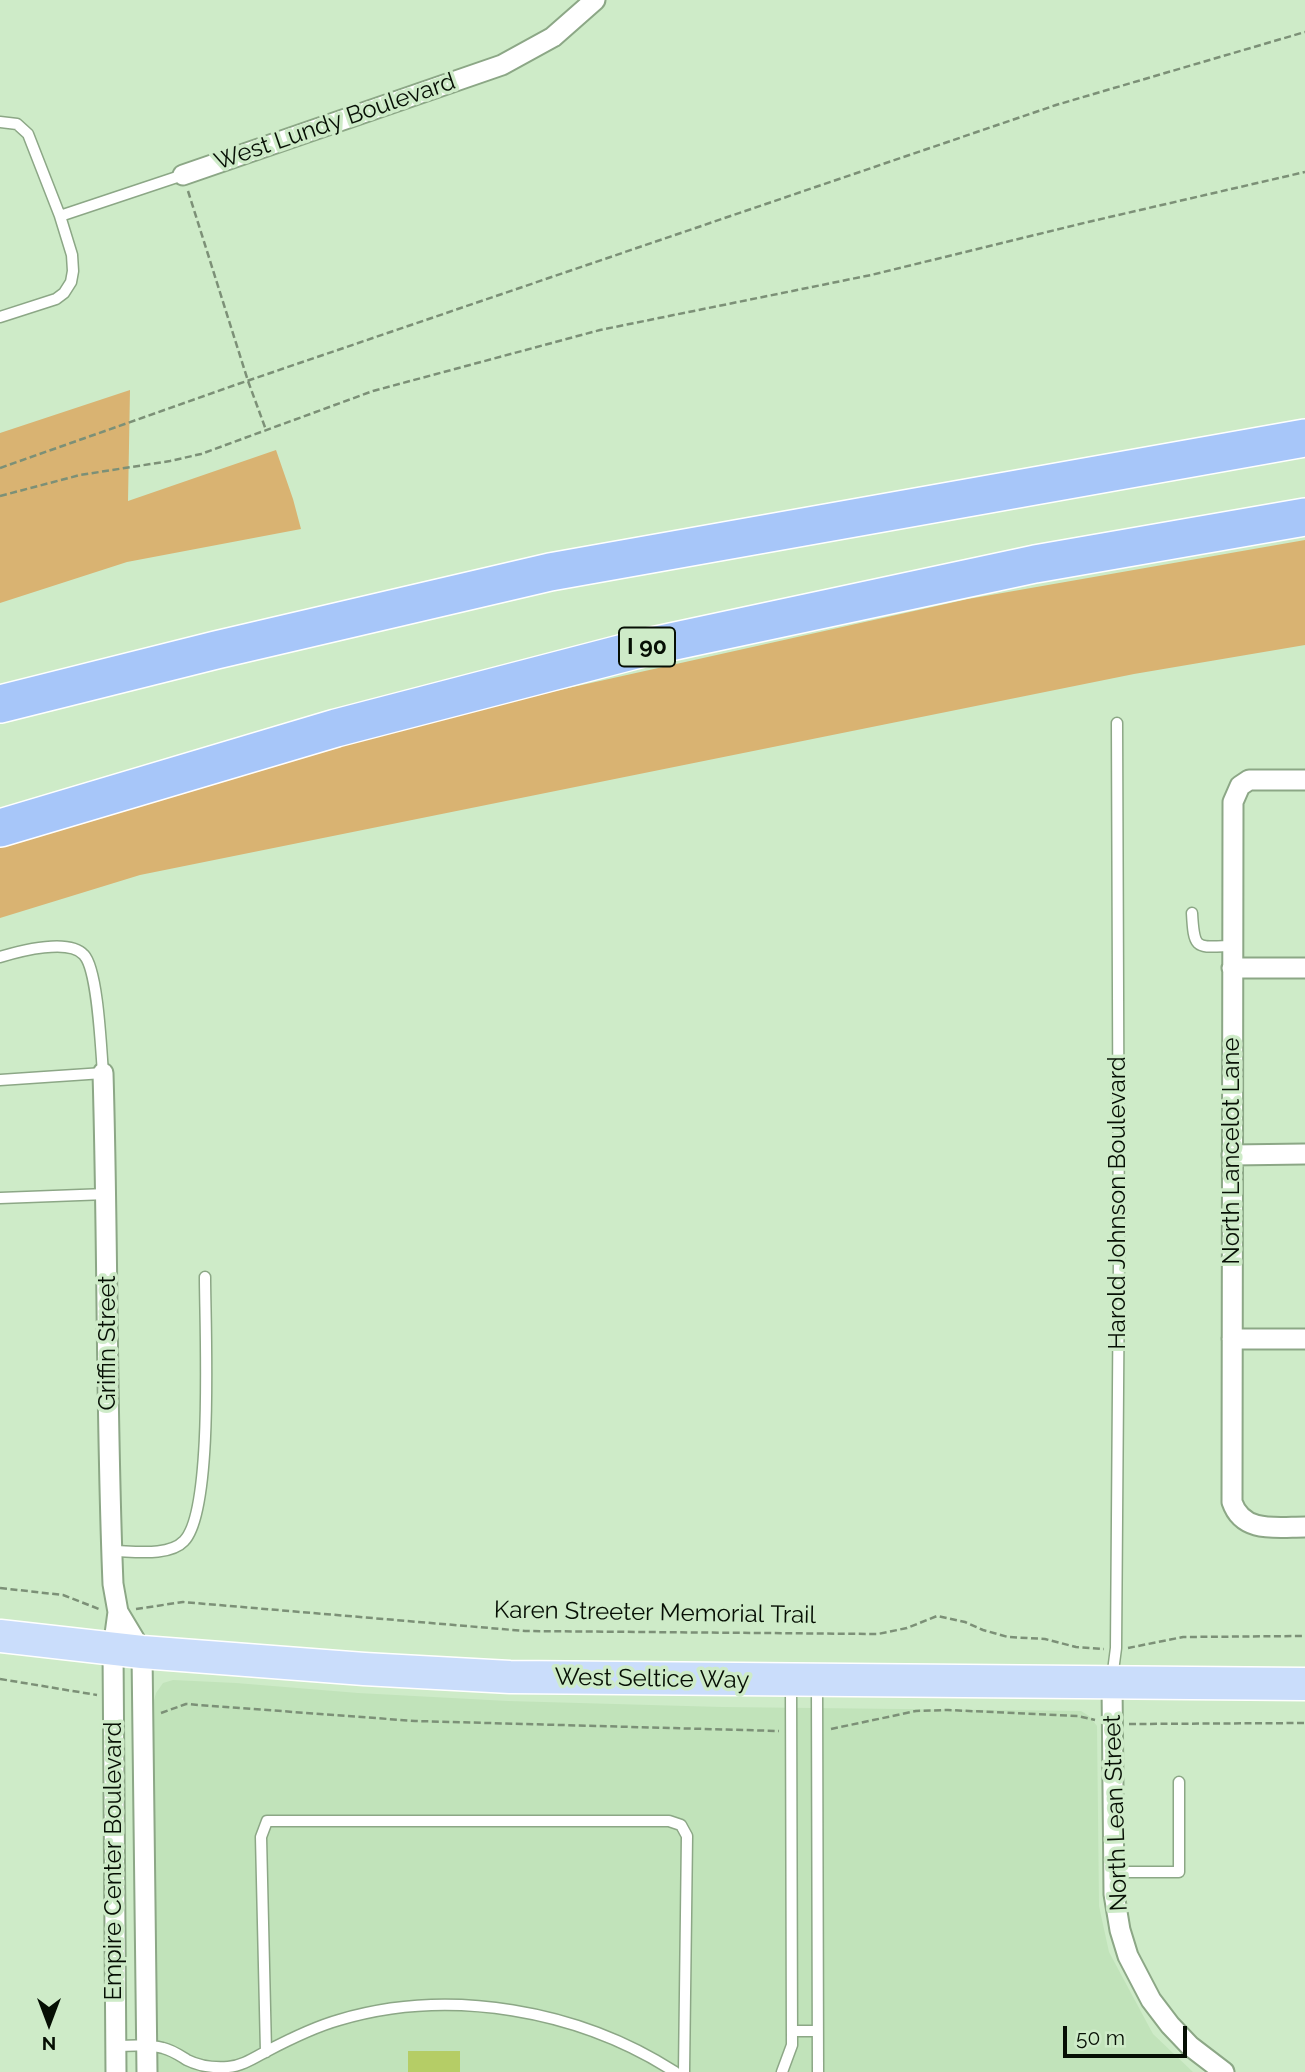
<!DOCTYPE html>
<style>
body{margin:0}
#map{position:relative;width:1305px;height:2072px;overflow:hidden;background:#ceebc8;font-family:Raleway,sans-serif}
canvas{display:block}
.north{position:absolute;left:14px;top:1988px;width:70px;height:70px;-webkit-text-stroke:5px #ceebc8;paint-order:stroke;rotate:180deg;font-size:19px;font-weight:700;line-height:28px;text-align:center;color:#060f04}
.north::after{content:'';display:block;margin:auto;width:24px;height:32px;background:#060f04;clip-path:polygon(50% 0,100% 100%,50% 72%,0 100%)}
.scale{position:absolute;left:1063px;top:2026px;width:124px;height:32px;box-sizing:border-box;border:4px solid #060f04;border-top:0;padding-left:9px;font-size:21px;line-height:24px;white-space:nowrap;color:#060f04;-webkit-text-stroke:5px #ceebc8;paint-order:stroke}
</style>
<div id="map">
<canvas width="1305" height="2072"></canvas>
<div class="north">N</div>
<div class="scale">50 m</div>
</div>
<script>
const context = document.querySelector('canvas').getContext('2d');
context.lineJoin = 'round';
function paint(path, color) { context.fillStyle = color; context.fill(path, 'evenodd'); }
function stroke(path, color, width, dash) { context.strokeStyle = color; context.lineWidth = width; context.lineCap = dash ? 'butt' : 'round'; context.setLineDash(dash || []); context.stroke(path); }
function drawText(font, color, halo, rows, align = 'center') {
  context.font = font + ' Raleway,sans-serif'; context.lineWidth = 7; context.setLineDash([]); context.textBaseline = 'middle'; context.strokeStyle = halo; context.fillStyle = color; for (const [text, x, y, turn = 0] of rows) {
    context.save(); context.translate(x, y); context.rotate((+turn || 0) * Math.PI / 180); context.textAlign = isNaN(turn) ? turn : align; if (halo) context.strokeText(text, 0, 0); context.fillText(text, 0, 0); context.restore();
  }
}
paint(new Path2D(`
 M173,1680L236,1683L358,1693L508,1701L722,1707L1081,1711L1089,1716L1097,1726L1099,1906L1109,1952L1153,2034L1193,2072H156L152,1708L156,1693L163,1683Z`), '#c1e3ba');
paint(new Path2D(`
 M130,390L128,501L276,450L293,499L301,529L127,562L0,603V433Z
 M1305,540V645L1134,674L140,875L0,918V848L305,755L555,691L968,599Z`), '#d9b372');
paint(new Path2D(`
 M408,2051H460V2072H408Z`), '#b5cd66');
const lane = new Path2D(`
 M0,122L17,124L28,134L60,216L72,255L73,271L71,282L64,293L56,299L0,317
 M60,216L183,175
 M1192,913C1194,951 1196,947 1232,946
 M0,957C20,951 69,938 84,955C98,970 101,1050 103,1073L0,1080
 M0,1198L107,1194
 M112,1551C132,1551 169,1557 184,1541C214,1511 205,1326 205,1277
 M1112,1679L1116,1648L1119,1260L1117,723
 M817,1684L818,2072
 M1113,1872H1179V1782
 M792,2031H817
 M115,2046C131,2046 148,2044 163,2048C172,2050 179,2055 187,2060C199,2066 214,2068 228,2067C242,2066 254,2058 267,2051C290,2039 314,2027 339,2020C450,1987 579,2010 675,2072
 M266,2052L261,1837L267,1821H669L681,1825L687,1836L684,2072
 M782,2072L792,2045L791,1682`);
const street = new Path2D(`
 M183,175L502,65L553,37L595,0
 M1305,780H1249L1240,786L1233,802L1232,1502C1243,1534 1277,1527 1305,1527
 M1232,968H1305
 M103,1073C108,1243 106,1414 113,1584L118,1612L113,1649L116,2072
 M1232,1155L1305,1154
 M1232,1339H1305
 M118,1612L142,1652L147,2072
 M1112,1683L1114,1894L1120,1930L1128,1956L1151,2000L1170,2025L1190,2046L1224,2072`);
const primary = new Path2D(`
 M0,1636L142,1652L364,1669L510,1677L1305,1684`);
const highway = new Path2D(`
 M0,704L216,650L550,572L1305,438
 M0,828L336,728L647,647L1035,564L1305,517`);
stroke(lane, '#8ca786', 13);
stroke(street, '#8ca786', 23);
stroke(primary, '#fff', 35);
stroke(highway, '#fff', 40);
stroke(new Path2D(`
 M188,191L248,381L266,430
 M0,468L238,384L1056,105L1305,32
 M0,496L80,475L170,461L201,454L373,391L600,330L871,275L1088,222L1305,172
 M0,1588L63,1595L99,1609
 M136,1609L183,1602L525,1631L878,1634L907,1628L937,1616L965,1622L983,1630L1008,1637L1045,1639L1076,1647L1104,1649
 M1128,1648L1183,1637L1305,1636
 M0,1679L97,1695
 M161,1713L186,1704L415,1721L779,1731
 M1129,1724L1305,1723
 M831,1729L916,1711L948,1710L1078,1716L1095,1720`), '#7c9077', 2.5, [7, 3.5]);
stroke(lane, '#fff', 10);
stroke(street, '#fff', 19);
stroke(primary, '#caddfb', 32);
stroke(highway, '#a7c6f9', 37);
for (const [x, y, w] of [
 [647,647,56]
]) { const box = new Path2D(); box.roundRect(x - w / 2, y - 19.5, w, 39, 5); context.fillStyle = '#ceebc8'; context.fill(box); stroke(box, '#060f04', 2); }
drawText('bold 23px', '#060f04', null, [
 ["I 90",647,647]
]);
drawText('24px', '#060f04', '#ceebc8', [
 ["West Lundy Boulevard",335,122,-19],
 ["North Lancelot Lane",1232,1151,-90],
 ["Harold Johnson Boulevard",1118,1203,-90],
 ["Griffin Street",108,1343,-90],
 ["Karen Streeter Memorial Trail",655,1613,1],
 ["West Seltice Way",652,1679,1],
 ["North Lean Street",1116,1813,-92],
 ["Empire Center Boulevard",114,1861,-90]
]);
</script>
